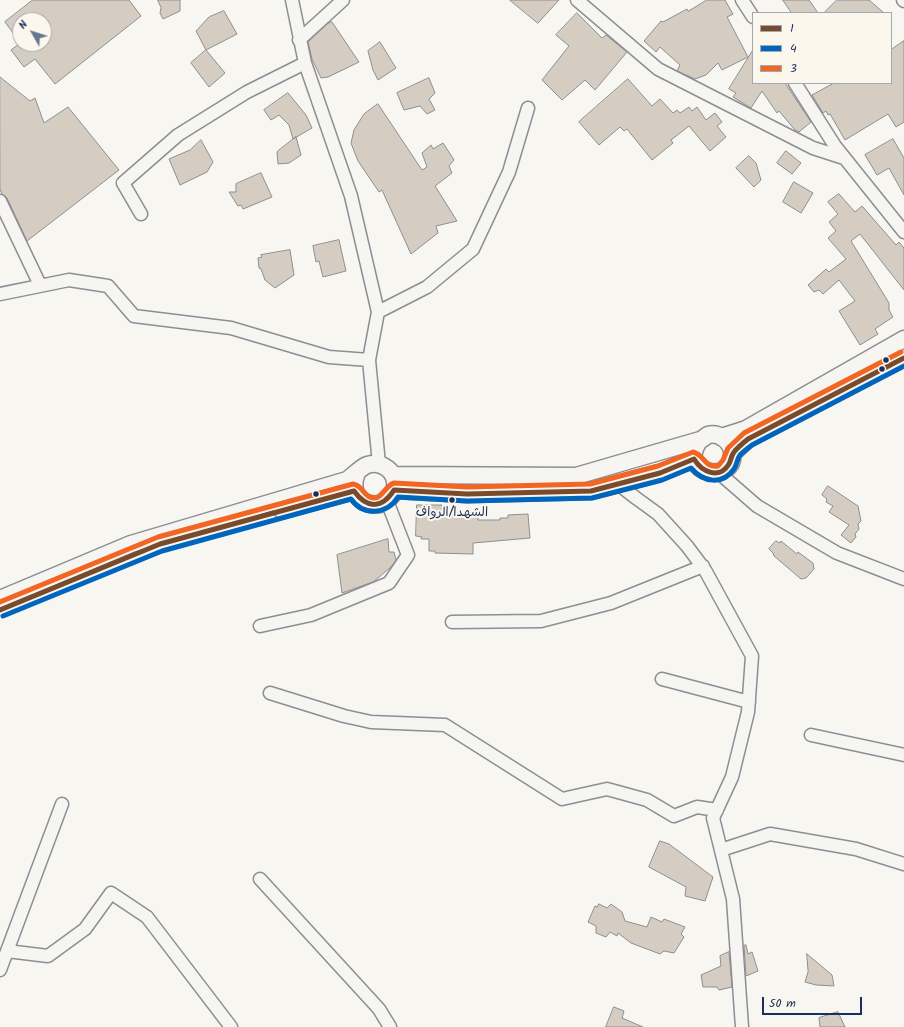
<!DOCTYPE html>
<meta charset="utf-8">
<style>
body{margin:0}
#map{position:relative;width:904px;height:1027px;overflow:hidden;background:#f8f6f0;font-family:Kalam,sans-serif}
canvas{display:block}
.legend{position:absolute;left:752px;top:12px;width:140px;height:72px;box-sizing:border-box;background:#fbf7ec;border:1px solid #a1a7b3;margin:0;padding:5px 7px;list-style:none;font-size:12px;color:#1b2f5e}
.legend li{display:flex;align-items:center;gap:8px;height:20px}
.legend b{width:20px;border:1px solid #a1a7b3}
.north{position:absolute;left:12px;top:12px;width:40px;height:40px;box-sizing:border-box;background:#fbf7ec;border:1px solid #a1a7b3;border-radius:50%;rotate:309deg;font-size:11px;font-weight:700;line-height:16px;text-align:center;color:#1b2f5e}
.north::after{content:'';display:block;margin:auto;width:14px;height:18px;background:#687591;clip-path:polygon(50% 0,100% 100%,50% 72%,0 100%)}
.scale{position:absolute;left:762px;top:997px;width:100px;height:18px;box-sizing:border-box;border:2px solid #1b2f5e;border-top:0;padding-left:5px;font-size:12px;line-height:14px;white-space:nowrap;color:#1b2f5e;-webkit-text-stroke:3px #fbf7ec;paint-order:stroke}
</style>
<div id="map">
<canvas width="904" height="1027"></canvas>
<ul class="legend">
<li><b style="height:5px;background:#7a4b2a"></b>1</li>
<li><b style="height:5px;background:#0065bd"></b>4</li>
<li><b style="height:5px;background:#f26522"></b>3</li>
</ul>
<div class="north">N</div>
<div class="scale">50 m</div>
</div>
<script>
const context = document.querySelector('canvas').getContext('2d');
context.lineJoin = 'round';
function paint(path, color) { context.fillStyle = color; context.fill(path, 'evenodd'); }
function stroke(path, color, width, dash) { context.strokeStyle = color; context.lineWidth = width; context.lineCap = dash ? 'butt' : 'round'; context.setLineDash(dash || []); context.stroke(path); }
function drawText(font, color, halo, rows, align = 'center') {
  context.font = font + ' Kalam,"Playpen Sans Arabic",sans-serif'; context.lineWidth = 4; context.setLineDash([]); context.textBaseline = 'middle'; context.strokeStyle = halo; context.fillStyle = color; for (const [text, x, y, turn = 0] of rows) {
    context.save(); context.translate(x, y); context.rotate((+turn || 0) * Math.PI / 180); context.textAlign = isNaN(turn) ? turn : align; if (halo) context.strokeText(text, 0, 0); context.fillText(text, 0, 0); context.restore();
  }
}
const building = new Path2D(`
 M33,0H129L141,16L55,84L35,59L24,67L11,50L19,44H44V20H20V42L5,22Z
 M158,0H180V11L163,19L160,13L161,8Z
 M510,0H559L538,23Z
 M707,0H725L733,14L727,17L748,57L722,70L718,63L706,75L695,79L677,71L680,65L660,47L656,52L644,41L661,21L663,22L687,9L688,11Z
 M783,0H809L818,13H792Z
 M837,0H869L884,13H824Z
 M224,11L237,34L206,50L196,31L209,17Z
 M577,13L602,38L606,35L627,52L595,90L585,80L562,100L542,80L569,46L556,35Z
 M332,22L359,62L328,77L321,78L312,59L308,42L327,24Z
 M904,41V122L896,127L888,114L845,140L830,114L828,115L826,111L823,113L812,95L834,83H891V50Z
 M380,42L396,68L378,80L373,70L368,51Z
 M206,50L225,73L209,87L191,63Z
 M753,50V83H785L811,122L799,132L795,130L779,111L777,113L762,91L751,108L733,97L736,93L729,89Z
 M0,77L30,101L35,98L44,123L68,107L119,170L27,241L7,198L2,194L0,189Z
 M429,78L435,93L429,99L435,110L427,114L420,106L404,110L397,93Z
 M628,79L652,106L660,99L673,113L677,110L680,113L689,107L692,111L697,107L706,120L715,113L722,122L717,126L726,137L710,151L689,126L671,140L673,143L652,160L627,129L624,131L620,127L599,145L579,122Z
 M288,93L306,115L312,128L293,139L289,125L279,115L271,120L264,110Z
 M378,104L422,170L427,167L422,153L431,145L433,149L443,143L454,160L449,166L452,173L435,186L457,221L436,226L438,233L411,254L382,190L379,192L358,161L351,143L354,130L364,114Z
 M296,137L301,155L289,163L278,164L277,152Z
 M893,139L904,158V195L889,168L877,175L865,155Z
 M201,140L213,162L207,172L180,185L169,159L190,150Z
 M786,151L801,163L792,174L777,163Z
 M749,156L756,163L761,180L754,187L736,168Z
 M261,173L272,197L243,209L241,205L238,206L229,192H236V184Z
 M794,182L813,193L801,213L783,202Z
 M839,194L855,212L862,206L896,245L899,242L904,248V290L860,234L851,241L889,303V310L893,317L875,329L878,334L860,345L839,311L855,301L839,280L823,294L819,290L814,292L808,285L826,269L829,272L846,259L828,238L836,231L829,222L838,214L828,202Z
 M339,240L346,271L323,277L319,261L316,262L313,246Z
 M290,250L294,275L275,288L265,280L261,269L259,268L258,258L262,257L261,255Z
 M828,486L858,506L861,521L858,524L859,529L855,534L856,537L851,543L841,535L849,525L829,512L833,506L826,502L827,499L822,495Z
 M417,505H442V513H478V520H500V518H508V515L528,514L530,538L473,543V554L435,553V551H429V539H421L422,537L416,536Z
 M388,539L389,552H394L396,560L391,567L373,582L342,593L337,555Z
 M776,541L780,543L781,541L797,554L798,552L813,563L814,569L806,578L801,579L774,556L773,553L769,549Z
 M660,841L669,844L713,877L705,901L685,896L686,887L649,867Z
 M599,904L607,908L611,904L622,912L625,921L647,927L651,917L662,922L664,919L685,927L681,934L684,937L674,953L664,951L660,954L631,943L618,933L617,936L610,932L606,937L596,933V926L588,922L595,906L597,907Z
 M746,945L748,954L752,952L758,971L746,976L744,946Z
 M729,952L732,987L719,990L717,987H703L701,975L721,966L720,956Z
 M807,954L832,975L834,986L816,985L805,982L808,972Z
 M614,1007L624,1011L622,1018L643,1027H606Z
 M838,1012L845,1027H820L819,1018Z`);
paint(building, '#d5cdc2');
stroke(building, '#8b8e94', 1);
const street = new Path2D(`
 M292,0L305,63L351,196L378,312L369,360L379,464
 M577,0L658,69L813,148L844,158
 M742,0L753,17
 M903,0L904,1
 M299,40L343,0
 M795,83L835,146L904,232
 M0,201L40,285
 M141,214L123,183L178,135L247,92L305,63
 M0,294L69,280L108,286L134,316L231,328L329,357L369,360
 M378,312L427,287L473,249L509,172L528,108
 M718,472L757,506L837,553L904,579
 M618,484L636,498L658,514L687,546L705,570L752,656L748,712L732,777L713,818L733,899L742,1027
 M452,622L541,621L611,603L703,566
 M260,626L311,615L389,583L408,555L387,501
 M662,679L749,702
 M270,693L344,716L371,722L445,725L562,799L607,789L647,800L674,816L697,807L717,810
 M811,735L904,755
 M721,850L770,834L856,849L904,864
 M260,879L379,1009L390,1027
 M7,951L48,956L85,929L111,893L147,917L231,1027
 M0,970L62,804`);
const secondary = new Path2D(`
 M721,437L746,429L904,339
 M732,454L748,439L904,358
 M393,475L576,476L700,440C703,439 706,436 708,435C719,432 730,441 732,451C738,486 674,475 700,440
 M394,490L467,494L591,491L660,473L694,459
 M282,510L354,491
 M0,599L131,544L347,480C353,476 360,468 367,465C382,460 397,472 395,487C390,516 343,507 357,473`);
stroke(street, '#8b8e94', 15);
stroke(secondary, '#8b8e94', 19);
stroke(street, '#f6f5f1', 12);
stroke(secondary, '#f6f5f1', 16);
stroke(new Path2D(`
 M0,610L160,544L354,491C367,509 382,509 394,490L467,494L591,491L660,473L694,459C702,472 719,480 729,464C731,460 731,456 734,452C738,447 743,443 748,439L904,358`), '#7a4b2a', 5);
stroke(new Path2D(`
 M3,616L162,551L351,499C363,516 387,515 398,497L467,501L592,498L662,480L691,468C703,482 722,486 734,469C737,465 737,459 740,455C744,451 748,448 752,445L904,366`), '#0065bd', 5);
stroke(new Path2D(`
 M0,602L158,537L353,484C361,485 362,492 368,496C381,504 384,486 394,483L467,487L590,484L658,466L693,452C704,454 704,468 718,466L723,460L728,448L744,433L901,352`), '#f26522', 5);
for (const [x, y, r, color] of [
 [886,360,3.5,"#1b2f5e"],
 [882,369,3.5,"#1b2f5e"],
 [316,494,3.5,"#1b2f5e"],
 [452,500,3.5,"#1b2f5e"]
]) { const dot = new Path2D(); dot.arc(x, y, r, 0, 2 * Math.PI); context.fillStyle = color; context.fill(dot); stroke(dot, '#fbf7ec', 1.5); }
drawText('13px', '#1b2f5e', '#fbf7ec', [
 ["الشهدا/الرواف",452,514]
]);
</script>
